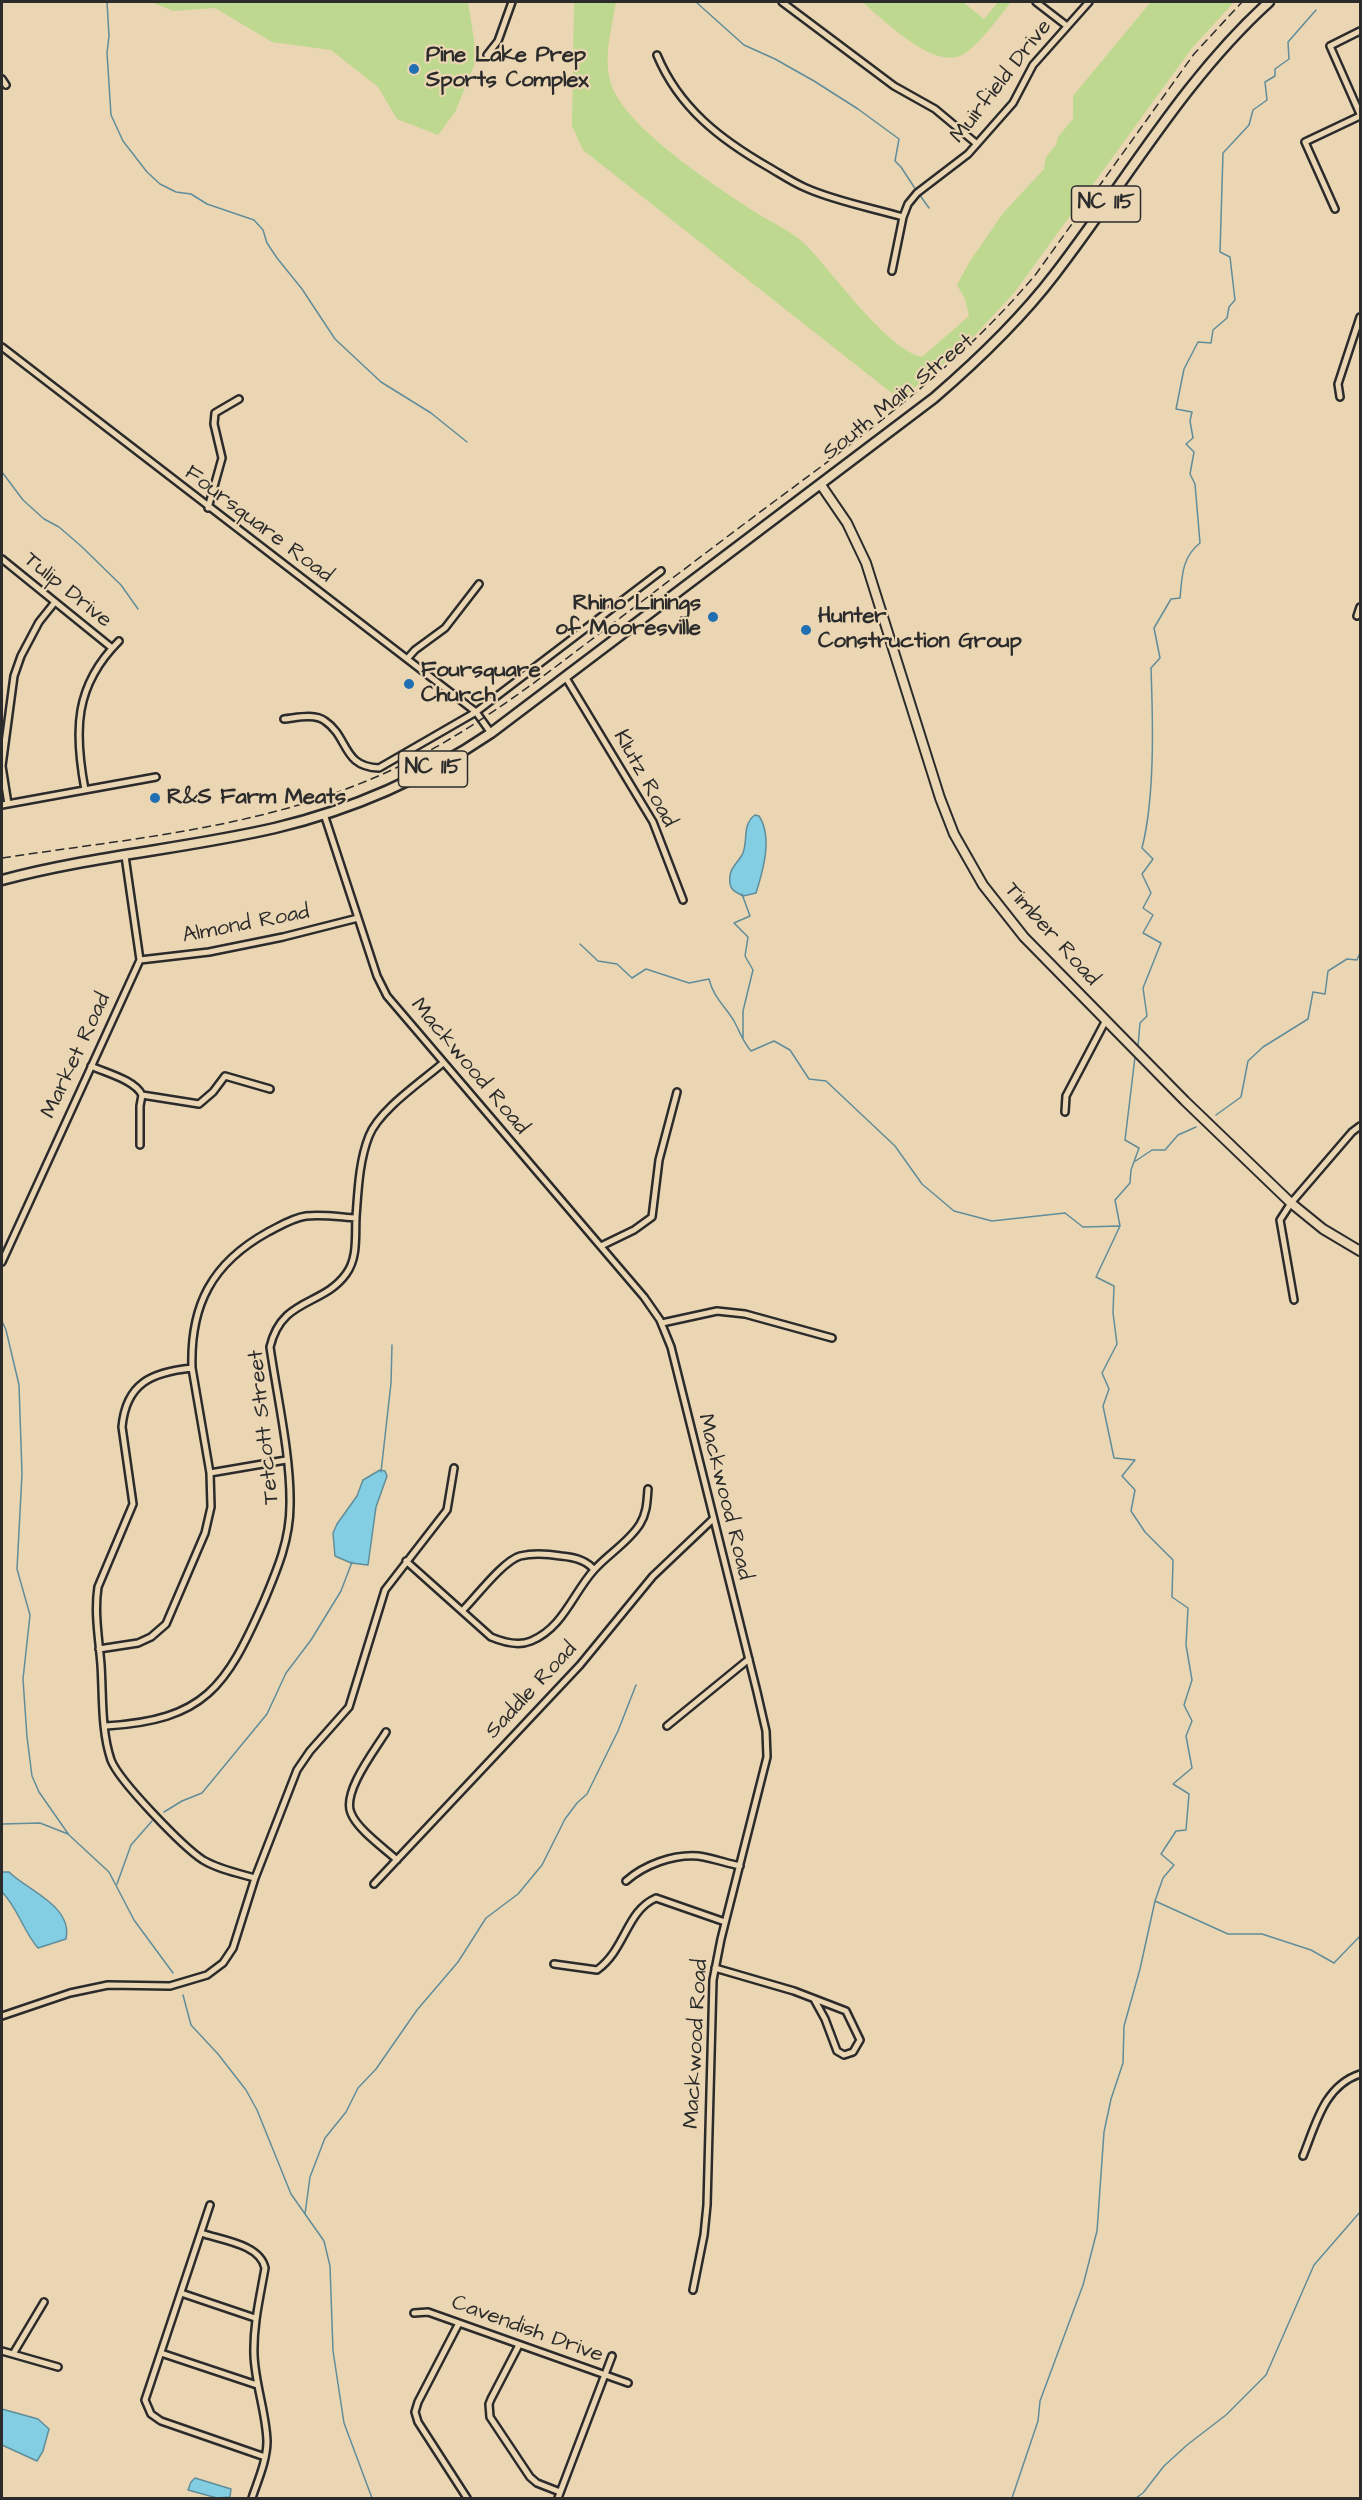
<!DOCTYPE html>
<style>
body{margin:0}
#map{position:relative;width:1362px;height:2500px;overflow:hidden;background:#ebd6b4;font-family:"Architects Daughter",sans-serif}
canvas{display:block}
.frame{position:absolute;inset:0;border:3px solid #2b2b2b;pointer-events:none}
</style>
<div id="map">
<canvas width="1362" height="2500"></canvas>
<div class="frame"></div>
</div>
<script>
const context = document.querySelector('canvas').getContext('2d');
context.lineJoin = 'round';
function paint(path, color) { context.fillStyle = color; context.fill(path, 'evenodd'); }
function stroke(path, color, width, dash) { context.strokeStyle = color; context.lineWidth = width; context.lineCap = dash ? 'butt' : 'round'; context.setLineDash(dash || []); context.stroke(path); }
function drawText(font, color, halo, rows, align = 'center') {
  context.font = font + ' "Architects Daughter",sans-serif'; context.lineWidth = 4.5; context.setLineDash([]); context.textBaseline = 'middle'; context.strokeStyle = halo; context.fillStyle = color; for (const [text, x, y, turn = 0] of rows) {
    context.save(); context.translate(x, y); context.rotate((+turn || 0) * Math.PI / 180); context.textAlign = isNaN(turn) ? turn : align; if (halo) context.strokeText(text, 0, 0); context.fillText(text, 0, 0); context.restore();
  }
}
paint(new Path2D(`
 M151,2H468L475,46L479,54L455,112L438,135L397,119L378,87L331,50L272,42L215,8L173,11Z
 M574,2H616C611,32 600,67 616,95C640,137 714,185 755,212C771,222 791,231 805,244C832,271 886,349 922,357L969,316L965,299L957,285L970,261L1004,212L1044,169L1046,157L1056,145L1058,137L1073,119V96L1149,4L1152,2H1234L1192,48L1014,293L965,346L902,398H898L583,150L572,126Z
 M862,2H963L984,19L998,2H1011C1001,15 975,50 960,56C930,67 884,20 862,2Z`), '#bed88f');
const water = new Path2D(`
 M755,815L759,816C773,837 763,871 756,893L743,896C738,893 731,891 730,884C728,869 736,865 742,855C749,842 741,825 755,815Z
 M380,1470L385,1471L387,1476L376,1507L368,1565L351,1563L335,1556L333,1533L337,1524L357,1496L363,1480Z
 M2,1872H9C28,1891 73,1906 66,1939L38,1948C23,1931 18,1908 2,1892Z
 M2,2409L38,2419L49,2429L43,2451L37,2461L2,2445Z
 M195,2478L231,2489L230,2497L217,2498L188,2490L191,2482Z`);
paint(water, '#83cee3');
stroke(water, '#608d99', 1.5);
stroke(new Path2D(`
 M107,2L109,36L107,53L111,115L123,141L147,172L160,184L176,192L191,194L207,204L254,220L263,230L267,243L277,258L302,289L335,339L381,382L431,413L467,442
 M696,2L744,45L775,59L814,81L858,109L899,139L895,161L901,167L916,190
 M919,194L929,208
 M2,472L23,500L44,519L59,527L81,546L121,585L138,609
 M742,894L750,916L734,923L748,937L745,956L753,970L743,1011V1039
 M580,944L598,961L617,964L632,978L646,969L689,983L709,979C713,997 725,1006 734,1021C740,1032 743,1042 751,1051L774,1041L790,1050L809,1079L826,1081L895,1146L922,1184L954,1211L992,1221L1065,1213L1083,1227L1119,1226
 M1138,1046L1140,1023L1147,1016L1143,988L1161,943L1143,933L1153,915L1143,908L1151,893L1142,874L1153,859L1142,848C1155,797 1153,722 1151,668L1160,658L1154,628L1171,599L1180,598C1182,576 1182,557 1200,543L1195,484L1190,474L1194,452L1186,444L1193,438L1190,421L1192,412L1176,409L1184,369L1198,342L1211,343L1213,330L1227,318L1229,307L1235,300L1230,257L1220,252L1223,153L1249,125L1253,110L1267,100L1265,82L1275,76V69L1289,59L1288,42L1316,10
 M1216,1115L1241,1097L1248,1061L1263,1047L1308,1019L1313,992L1325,994L1328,971L1347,959L1357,960L1360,953
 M1134,1162L1152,1150H1165L1178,1135L1196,1127
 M2,1321L6,1330L19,1385L22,1474L17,1569L30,1615L23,1679L27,1737L32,1776L39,1792L69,1835L109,1872L134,1920L173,1973
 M381,1472L391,1383L392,1345
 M164,1812L182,1801L202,1793L267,1714L286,1673L311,1640L341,1591L352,1562
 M2,1824L40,1823L68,1834
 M117,1884L131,1845L152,1821
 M1155,1901L1228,1934H1262L1311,1950L1334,1963L1360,1936
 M183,1995L191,2025L218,2054L246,2090L257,2110L291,2194L324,2241L330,2266L333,2351L344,2423L372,2498
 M305,2214L310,2177L325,2138L346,2112L358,2088L376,2069L417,2010L458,1962L486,1918L518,1894L542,1865L565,1819L577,1803L587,1794L618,1731L636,1685
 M1012,2498L1038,2421L1040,2401L1083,2285L1097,2231L1104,2132L1111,2099L1123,2063L1124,2026L1140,1969L1155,1901L1163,1878L1174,1865L1161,1854L1176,1831L1186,1830L1189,1794L1173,1784L1192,1768L1186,1736L1192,1721L1184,1705L1192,1680L1186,1645L1188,1608L1172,1597L1173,1560L1145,1532L1131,1511L1135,1490L1122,1476L1135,1460L1114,1458L1103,1406L1109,1389L1102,1373L1117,1344L1113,1313L1114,1286L1096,1277L1120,1226L1115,1200L1130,1183L1131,1170L1139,1148L1125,1140L1135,1057
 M1136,2498L1143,2493L1164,2466L1187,2445L1226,2415L1266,2375L1314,2265L1360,2212`), '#608d99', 1.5);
const street = new Path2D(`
 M782,2L894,86L935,109L977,144
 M1036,2L1067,26
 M1360,31L1330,46L1360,114
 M487,55L498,41L512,2
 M657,55C679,108 721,140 770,168C782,175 794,183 806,188C835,201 872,208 903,217
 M2,79L6,85
 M1335,209L1305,142L1360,116
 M892,271L903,217L908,204L917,193L968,154L1013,103L1033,65L1089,2
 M2,347L476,712L491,733
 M1340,397L1338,384L1360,317
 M208,508L222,458L214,424L215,413L239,399
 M2,559L112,648
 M1357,616L1360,607
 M407,659L415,650L445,628L479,584
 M566,678L653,822L683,900
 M284,719C296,718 314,713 325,721C349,737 342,767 379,768L476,712L661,571
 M85,790C74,731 74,686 119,641
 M8,804L2,766L14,676L21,656L39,622L55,602
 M2,805L156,777
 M324,814L377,976L387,996L644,1297L660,1320L671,1347L757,1692L766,1731L767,1757L721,1939L713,1980L707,2205L704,2235L693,2290
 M140,960L209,952L283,937L358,918
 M91,1066C106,1073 135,1080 142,1095L199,1104L213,1092L225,1076L270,1089
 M1065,1112L1066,1096L1106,1020
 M140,1145V1106L142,1095
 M601,1246L634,1230L652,1217L659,1160L677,1092
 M2,1262L140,960L125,856
 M1294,1300L1280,1220L1291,1203L1352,1132L1360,1126
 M662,1323L717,1311L745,1314L832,1338
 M192,1368C190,1305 212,1263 268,1232C280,1226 292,1218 306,1216C322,1214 340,1217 356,1218
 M210,1473L286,1460
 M406,1561L491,1637C503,1642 519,1646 531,1641C563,1628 573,1593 594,1570C608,1554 629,1542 640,1524C647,1513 647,1501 648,1489
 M463,1610C476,1597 503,1561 520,1556C533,1553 548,1554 561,1556C573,1557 587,1560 594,1570
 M99,1649L138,1643L151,1637L166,1624L205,1533L211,1507L210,1473L192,1368C152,1372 126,1383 122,1427L133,1504L98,1587C94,1613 99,1639 101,1665C103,1695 101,1731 111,1760C119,1781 183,1847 203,1860C218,1869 237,1873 255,1878
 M106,1726C205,1720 226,1687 264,1601C277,1570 290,1540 290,1505C291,1457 277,1396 270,1347C282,1297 322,1307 346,1274C358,1258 355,1236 356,1217C358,1191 359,1161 369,1136C379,1110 421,1082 443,1063
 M667,1726L749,1659
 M386,1732C375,1750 342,1792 351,1813C357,1829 384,1848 397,1860
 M626,1881C644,1865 673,1854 698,1856C712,1858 726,1863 740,1866
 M374,1884L580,1665L653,1576L713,1519
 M554,1964L597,1970C626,1949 626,1911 656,1898L725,1922
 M715,1968L794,1991L846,2011L860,2040L853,2052L844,2055L837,2051L825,2019L814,1999
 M2,2016L70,1993L108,1985L170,1986L207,1975L223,1963L233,1948L255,1878L297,1770L310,1751L349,1707L385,1590L447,1510L454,1468
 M1303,2156C1316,2124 1324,2086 1360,2074
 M210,2205L145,2400L151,2414L161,2421L265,2457
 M201,2233C221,2240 260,2244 265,2268C260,2297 253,2325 254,2355C255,2384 266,2412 267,2441C267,2460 258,2480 252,2498
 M181,2293L255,2318
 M414,2313L428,2312L628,2383
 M459,2323L418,2402L415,2412L418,2422L467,2498
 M519,2345L491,2399L489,2404L490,2417L530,2477L537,2483L560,2492
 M2,2351L58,2367
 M161,2353L257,2385
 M13,2354L44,2302
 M558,2498L612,2356`);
const secondary = new Path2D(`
 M821,485L847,523L866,563L940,798L954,834L983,885L1024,937L1185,1101L1291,1203L1323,1229L1360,1251`);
const primary = new Path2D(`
 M2,880C91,856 184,849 275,828C351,810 426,777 491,733L934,398C978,360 1020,320 1055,274C1126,182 1183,80 1269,2`);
stroke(street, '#2b2b2b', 10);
stroke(secondary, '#2b2b2b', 12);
stroke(primary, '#2b2b2b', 13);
stroke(street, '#ebd6b4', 5);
stroke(secondary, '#ebd6b4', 8);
stroke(primary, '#ebd6b4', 8);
stroke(new Path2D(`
 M2,858C120,840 242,830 354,786C440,753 511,701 583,646C627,613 671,579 715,546C826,461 945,383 1036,274L1194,54L1242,2`), '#2b2b2b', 1.5, [9, 4.5]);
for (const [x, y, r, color] of [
 [414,69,6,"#1f6fb2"],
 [713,617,6,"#1f6fb2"],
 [806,630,6,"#1f6fb2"],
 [409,684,6,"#1f6fb2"],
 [155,798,6,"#1f6fb2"]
]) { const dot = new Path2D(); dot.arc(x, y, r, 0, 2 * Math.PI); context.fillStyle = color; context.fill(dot); stroke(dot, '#ebd6b4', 2); }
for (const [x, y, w] of [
 [1106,204,69],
 [433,769,69]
]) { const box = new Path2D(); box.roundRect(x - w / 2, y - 18, w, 36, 4.5); context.fillStyle = '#ebd6b4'; context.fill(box); stroke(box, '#2b2b2b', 1.5); }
drawText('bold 21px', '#2b2b2b', null, [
 ["NC 115",1106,204],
 ["NC 115",433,769]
]);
drawText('bold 22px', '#2b2b2b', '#ebd6b4', [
 ["Pine Lake Prep",426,56],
 ["Sports Complex",426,81],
 ["Rhino Linings",701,604,"right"],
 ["of Mooresville",701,629,"right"],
 ["Hunter",818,617],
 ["Construction Group",818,642],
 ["Foursquare",421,671],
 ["Church",421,696],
 ["R&S Farm Meats",167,798]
], 'left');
drawText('22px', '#2b2b2b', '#ebd6b4', [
 ["Muirfield Drive",1002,82,-52],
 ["South Main Street",899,398,-39],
 ["Foursquare Road",258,525,37],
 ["Tulip Drive",67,591,39],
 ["Klutz Road",644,779,61],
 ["Almond Road",246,925,-11],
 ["Timber Road",1051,935,48],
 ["Market Road",77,1056,-65],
 ["Mackwood Road",469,1067,50],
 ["Tetcott Street",265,1427,-96],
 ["Mackwood Road",724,1497,76],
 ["Saddle Road",532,1691,-47],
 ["Mackwood Road",697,2044,-87],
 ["Cavendish Drive",527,2330,20]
]);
</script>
